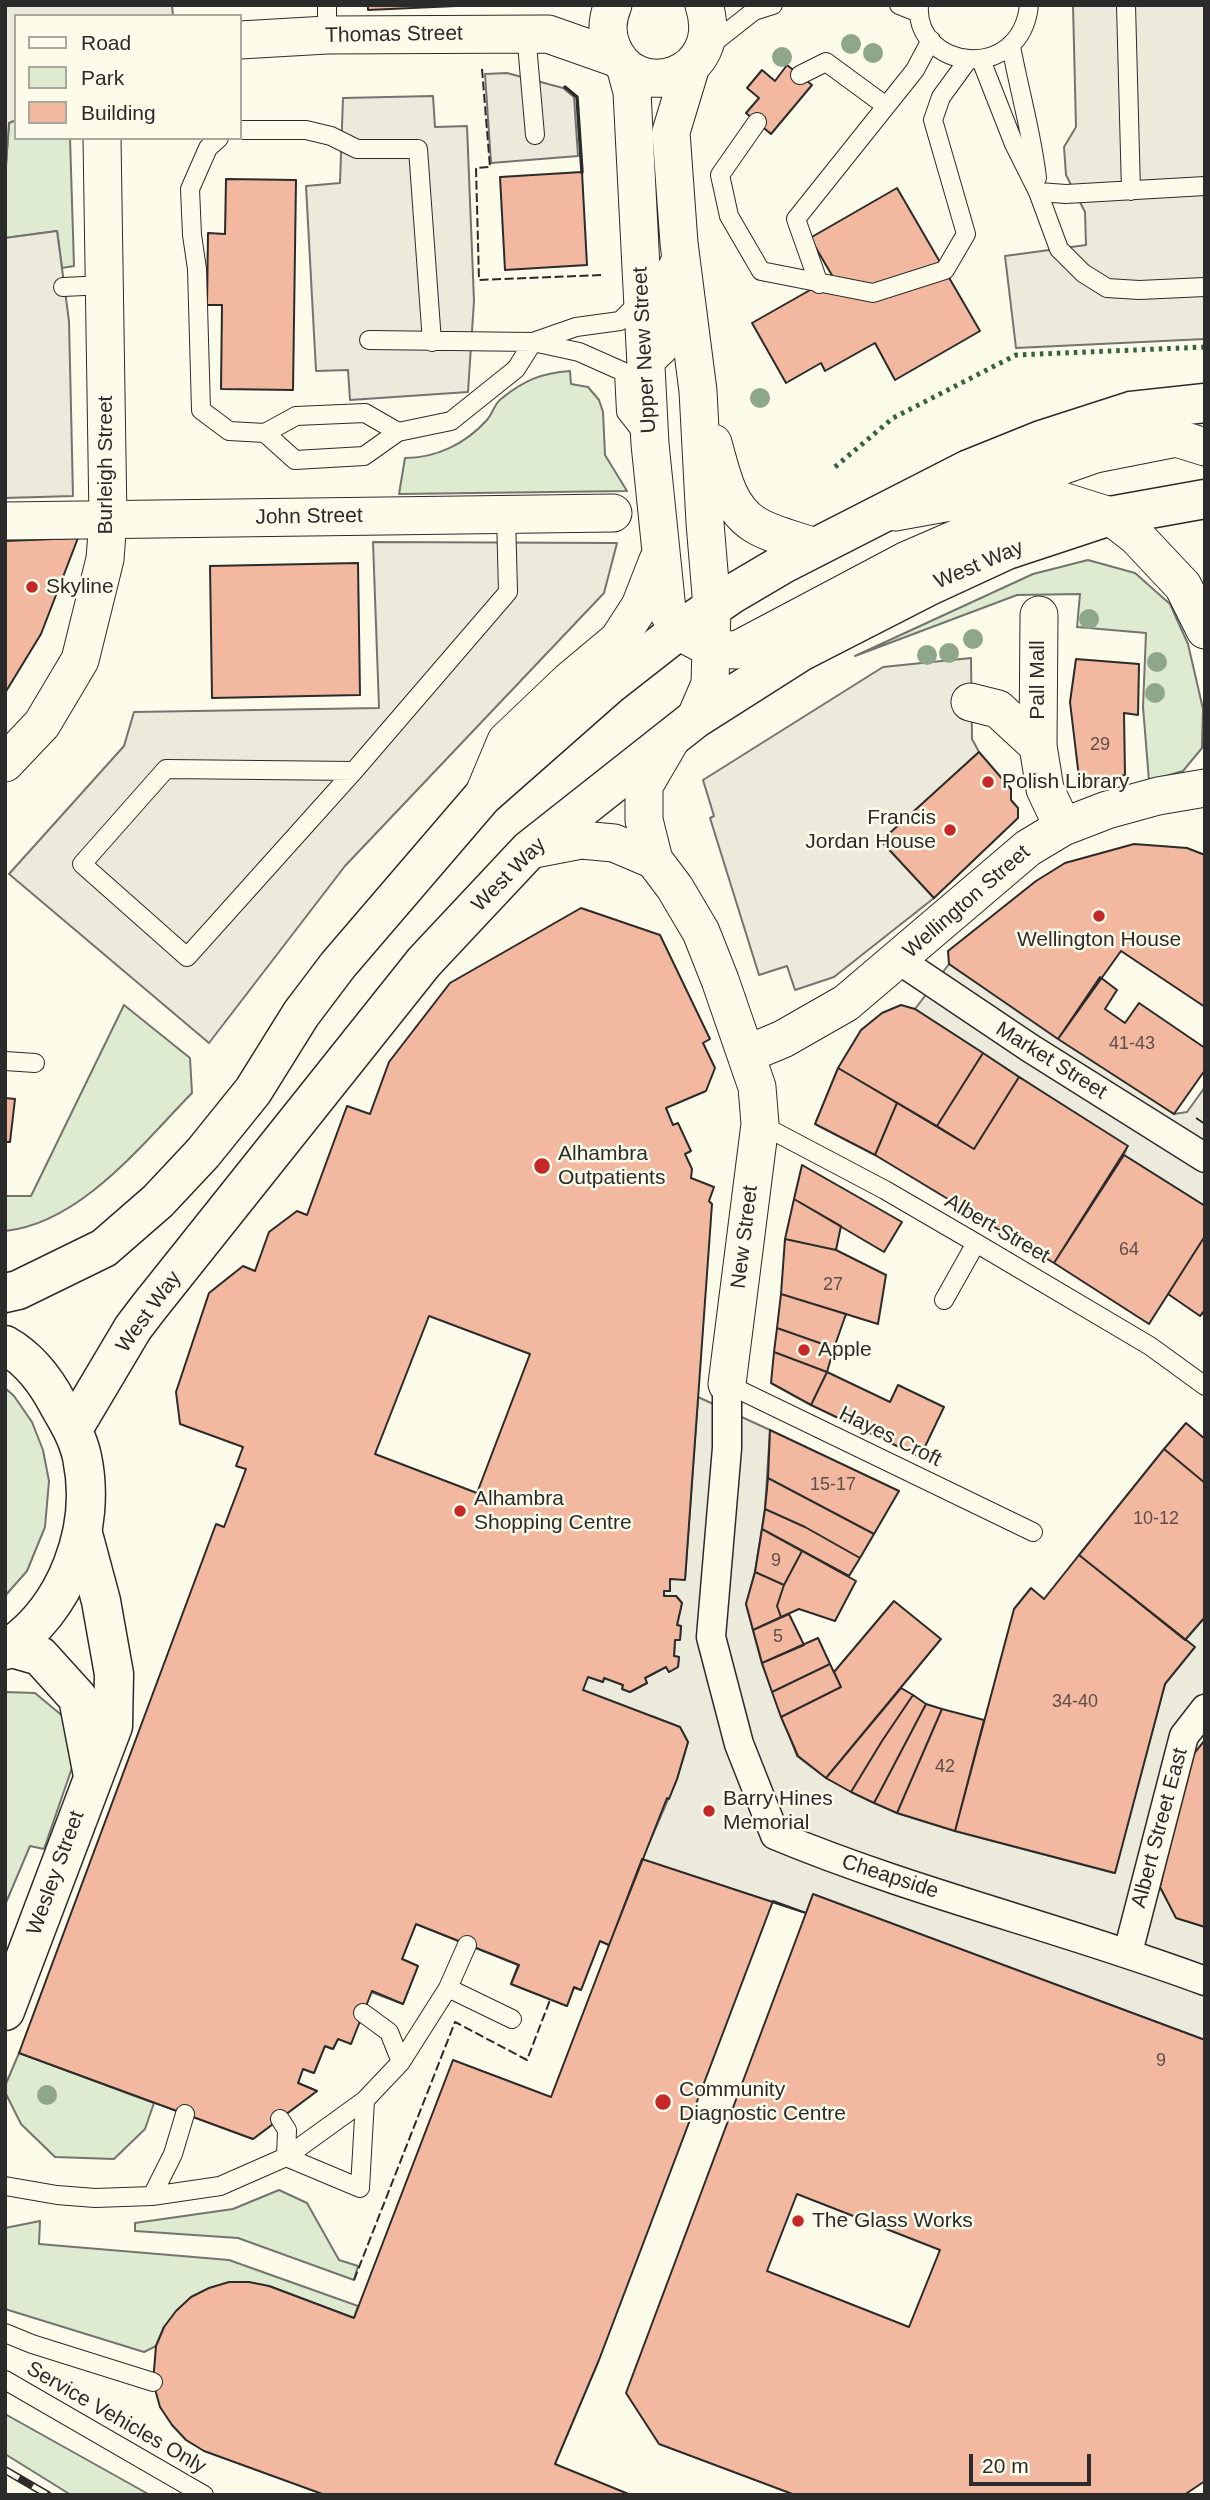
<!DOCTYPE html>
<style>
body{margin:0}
#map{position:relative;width:1210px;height:2500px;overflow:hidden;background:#fdfbea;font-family:Helvetica,sans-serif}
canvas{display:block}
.frame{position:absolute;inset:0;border:7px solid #2b2b2b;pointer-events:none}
.legend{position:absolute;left:14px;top:14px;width:228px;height:126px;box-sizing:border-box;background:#fdfbea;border:2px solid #a9a89e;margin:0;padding:9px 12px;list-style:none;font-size:21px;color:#2b2b2b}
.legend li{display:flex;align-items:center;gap:14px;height:35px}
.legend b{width:35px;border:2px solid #a9a89e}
.scale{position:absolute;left:969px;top:2454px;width:122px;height:32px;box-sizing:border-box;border:4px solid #2b2b2b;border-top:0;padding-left:9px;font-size:21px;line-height:24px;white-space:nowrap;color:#2b2b2b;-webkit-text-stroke:5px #fdfbea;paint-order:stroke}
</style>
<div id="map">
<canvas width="1210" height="2500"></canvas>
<div class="frame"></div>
<ul class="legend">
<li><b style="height:9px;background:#fdfbea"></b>Road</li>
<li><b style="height:19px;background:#deebd1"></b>Park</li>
<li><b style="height:19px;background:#f2b8a0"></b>Building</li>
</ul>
<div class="scale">20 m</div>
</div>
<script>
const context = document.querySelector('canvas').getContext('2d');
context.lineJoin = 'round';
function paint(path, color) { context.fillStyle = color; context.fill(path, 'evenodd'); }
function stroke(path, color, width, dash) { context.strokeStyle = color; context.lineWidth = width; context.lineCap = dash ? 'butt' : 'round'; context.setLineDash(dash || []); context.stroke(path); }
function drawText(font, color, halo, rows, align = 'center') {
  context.font = font + ' Helvetica,sans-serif'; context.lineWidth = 5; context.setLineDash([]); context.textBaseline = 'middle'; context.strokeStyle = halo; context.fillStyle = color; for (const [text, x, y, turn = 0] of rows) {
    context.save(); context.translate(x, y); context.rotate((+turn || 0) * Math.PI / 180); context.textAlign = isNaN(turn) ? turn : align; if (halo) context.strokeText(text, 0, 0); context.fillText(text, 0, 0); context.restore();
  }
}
const green = new Path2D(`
 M16,120V138H70L74,266L62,268L57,231L5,238V179L9,123Z
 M570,371L571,384L588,387L599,400L603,412L605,455L627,491L399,494L405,458C436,458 465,444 486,421C493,414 494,404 501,399C524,380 542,373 570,371Z
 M1088,560L1135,573L1170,604L1188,644L1203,709L1202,748L1183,771L1149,781L1143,707L1146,633L1077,627L1080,594L1017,595L855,656L1033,574Z
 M124,1005L190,1058L192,1093C142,1144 81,1223 5,1231V1196H31Z
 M5,1388L14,1396L32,1422L43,1450L49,1481L45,1527L27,1571L5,1596Z
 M5,1692L35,1693L65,1718L74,1762L44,1849L30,1846L5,1905Z
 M19,2053L154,2103L145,2129L114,2159L55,2157L21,2124L5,2092V2086Z
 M279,2190L307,2203L339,2260L358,2266L354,2280L238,2238L135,2231V2223L233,2209Z
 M40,2221L39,2244L229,2260L358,2306L354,2318L269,2286L164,2327L156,2346L144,2352L5,2309V2228Z
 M5,2414L150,2495H71L5,2454Z`);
paint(green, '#deebd1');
stroke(green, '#74746e', 2);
const parking = new Path2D(`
 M5,5H172L173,16H16V120L9,123L5,179Z
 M1073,5H1205V339L1016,348L1005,256L1086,245L1085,212L1066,175L1064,147L1076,127Z
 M507,73L563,88L574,97L578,156L491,163L485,74Z
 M433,96L435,127L467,126L474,301L468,392L350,400L348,370L316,371L306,186L340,183L343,98Z
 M57,231L69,321L73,496L5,498V238Z
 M373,542L617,543L604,593L345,866L209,1043L9,874L124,746L134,712L379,708Z
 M971,658L972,739L979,752L882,841L934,898L834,977L795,990L787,966L759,975L710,818L714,816L703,780L883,667Z
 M949,964L1174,1114L1187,1112L1205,1087V1206L1124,1155L1127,1147L915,1009Z
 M698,1397L770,1430L765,1509L755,1572L746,1604L762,1664L797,1756L826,1778L897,1813L955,1831L1114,1873L1165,1684L1185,1640L1205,1617V1740L1189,1760L1160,1887L1177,1918L1205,1927V2040L813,1895L806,1913L643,1860L609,1945L600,1941L581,1990L574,1988L567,2006L511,1984L518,1965L416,1924L402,1959L418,1966L403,2004L371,1992L338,2039L333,2049L324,2046L314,2073L303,2069L298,2083L317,2091L253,2139L66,2070L190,1741L589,1677L603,1682L604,1678L623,1685L622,1689L630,1692L647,1683L645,1678L666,1667L669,1672L678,1667L679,1657L674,1656L675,1640L680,1639L681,1626L677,1625L682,1603L676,1596H664V1591H670V1579H685ZM651,1716L680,1727L688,1742L677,1779L643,1857Z`);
paint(parking, '#eceadb');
stroke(parking, '#74746e', 2);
const building = new Path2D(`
 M368,5H478L368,10Z
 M787,65L812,85L771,134L746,113L759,98L747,88L762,70L775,81Z
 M582,172L587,265L505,270L500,177Z
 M226,179L296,180L293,390L221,389L222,305H207L208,233L225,234Z
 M897,188L980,331L895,380L875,343L825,371L821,363L786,383L752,323L833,277L810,238Z
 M78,538L41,634L5,693V541Z
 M358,563L360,695L212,698L210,566Z
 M1076,659L1139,664L1138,715L1124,713L1125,775L1080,786L1070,702Z
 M979,752L1011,789V800L1018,808V818L934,898L881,841Z
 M1134,844L1187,848L1205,855V1007L1121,951L1058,1039L949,964L948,951L1036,881L1065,863Z
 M581,908L660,935L710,1039L703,1043L715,1068L706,1091L666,1108L673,1125L678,1123L691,1151L685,1154L692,1169L691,1178L714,1187L709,1201L712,1204L685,1580L670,1579V1591H664V1596H676L682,1603L677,1625L681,1626L680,1640H675L674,1656L679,1657L678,1667L669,1672L666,1667L645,1678L647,1683L630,1692L622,1689L623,1685L604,1678L603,1682L588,1677L583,1690L680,1727L688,1742L677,1779L669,1799L667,1798L609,1945L600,1941L581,1990L574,1987L567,2006L511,1984L519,1965L416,1924L402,1959L418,1966L403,2004L372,1991L351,2044L338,2039L333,2049L325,2046L314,2073L303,2069L298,2083L317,2091L253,2139L19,2053L216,1524L224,1527L246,1469L236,1466L243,1447L180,1424L176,1392L209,1293L243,1266L255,1271L269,1232L297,1211L307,1215L347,1106L370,1114L389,1062L450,983Z
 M1100,977L1117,990L1105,1009L1125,1023L1139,1003L1205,1048V1070L1174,1114L1058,1039Z
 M901,1005L915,1009L983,1053L937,1126L838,1068L861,1030L882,1013Z
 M983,1053L1019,1077L974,1149L937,1126Z
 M838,1068L897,1103L875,1155L815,1124Z
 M1019,1077L1128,1146L1054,1263L875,1155L897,1103L974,1149Z
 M5,1098L15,1099L10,1142H5Z
 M1124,1155L1205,1206V1236L1149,1324L1054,1263Z
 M802,1165L902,1222L884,1252L794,1199Z
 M794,1199L841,1226L836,1250L785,1239Z
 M1205,1236V1310L1200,1316L1168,1294Z
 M785,1239L836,1250L886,1275L878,1324L781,1294Z
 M781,1294L846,1314L834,1348L777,1328Z
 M429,1316L530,1354L477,1493L375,1454Z
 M777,1328L834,1348L827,1372L774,1352Z
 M774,1352L827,1372L811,1405L771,1383Z
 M827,1372L890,1402L898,1385L944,1407L920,1457L811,1405Z
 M1186,1423L1205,1439V1483L1164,1449Z
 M770,1430L899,1491L874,1534L768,1478Z
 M1164,1449L1205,1483V1617L1185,1640L1079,1555Z
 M768,1478L874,1534L860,1558L805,1527L765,1509Z
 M765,1509L805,1527L860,1558L849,1576L762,1529Z
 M762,1529L802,1551L784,1585L755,1572Z
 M802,1551L856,1581L835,1621L799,1609L781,1617L777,1606L784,1585Z
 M1079,1555L1195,1647L1165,1684L1115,1873L955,1831L1014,1609L1031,1588L1044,1599Z
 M755,1572L784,1585L777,1606L781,1617L753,1630L746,1604Z
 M894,1601L941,1639L826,1778L798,1756L781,1717L841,1687L834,1672Z
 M789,1614L804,1645L762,1663L753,1630Z
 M818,1638L830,1664L772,1692L762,1663Z
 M830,1664L841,1687L781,1717L772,1692Z
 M901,1688L913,1695L882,1741L851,1792L826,1778Z
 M913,1695L926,1704L874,1803L851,1792L882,1741Z
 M926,1704L942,1709L897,1813L874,1803Z
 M942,1709L984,1720L955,1831L897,1813Z
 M1205,1740V1927L1176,1918L1160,1887L1189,1760Z
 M642,1859L806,1913L813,1894L1205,2040V2481L1184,2495H325L204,2451L186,2440L172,2425L160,2407L153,2382L156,2346L164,2327L176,2311L191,2297L209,2288L229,2282H249L269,2286L354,2318L453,2060L551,2097Z
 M773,1901L806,1913L626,2393L659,2444L795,2495H631L555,2464L599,2360Z
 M797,2194L940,2250L909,2327L767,2271Z`);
paint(building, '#f2b8a0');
stroke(building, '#2b2b2b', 2);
const service = new Path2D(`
 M327,5V35
 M899,5L919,13
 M919,5C914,70 1021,84 1029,5
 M1126,5L1131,191
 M526,33L535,135
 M1011,46C1019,90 1032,133 1037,178
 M707,48L754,11L773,5
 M981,60L1014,144L1038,192L1059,249L1083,273L1107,288L1139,290L1205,287
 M800,75L826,62L886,106
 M757,122L720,175L729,216L761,271L873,293L945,270L966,234L933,120L941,97L968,60
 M240,130H306L331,136L357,149H418L432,342
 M219,138L208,148L190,189L192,235L197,269L201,410L229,431L265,433L295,460L364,456L398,432L451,421L516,369L533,342L576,327L620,321L640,301
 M1038,192L1066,194L1205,186
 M819,284L796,219L915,70L931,40
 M63,287L105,285
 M369,340L533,342L579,352L624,372L626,412L644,435
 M648,371L667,353L664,272L674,252
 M265,433L296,416L365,413L398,432
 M354,771L166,769L82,864L187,957L354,771L508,592L506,515
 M5,1061L35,1063
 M760,1124L885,1190L976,1243L1150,1346L1205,1386
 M944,1300L976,1243
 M727,1384L1033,1532
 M448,1988L512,2019
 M363,2013L389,2032L401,2062
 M280,2119L287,2130L286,2157L360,2188L365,2100
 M5,2186L57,2195L95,2198L152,2196L220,2186L286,2157L365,2100L401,2062L448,1988L467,1945
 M152,2196L173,2154L185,2114
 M5,2333L32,2344L153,2382
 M5,2380L204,2495`);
const pedestrian = new Path2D(`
 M899,960L1030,1048L1205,1158
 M727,1384V1448L711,1637L739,1744L775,1835C914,1893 1063,1928 1205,1981
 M1128,1952L1184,1736L1205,1709`);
const minor = new Path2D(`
 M613,5C607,19 606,33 612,47C635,105 727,77 704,5
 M240,40L327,35L548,34L619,59
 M625,66L632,92L650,444L667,610L678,631L712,649L737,650L905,561L1004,518L1059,500L1110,516L1136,536L1183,586L1205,630
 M691,66L671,132L679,243L698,391L705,523L712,607L710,684L695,719
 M713,443C721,471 727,507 754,524C771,535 796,540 815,547
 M895,512L967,499L1095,454L1176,438L1205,447
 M5,521L613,513
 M1039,615L1038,746L1045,789L1063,827
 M970,702L998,709L1038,746
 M672,738L644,786V820L654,860L675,888L701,932L720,980L757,1087L760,1124L727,1384
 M5,763L42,724L80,660L105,559L108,520L102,138
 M483,796L506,741L569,681L618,640L640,606L658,560
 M529,850L581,840L614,843L654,860
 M747,1054L783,1039L846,1003L1028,848L1063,827L1107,810L1158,796L1205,788`);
const tertiary = new Path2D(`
 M9,1647L40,1656L78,1698L93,1776
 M5,2011L113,1726L114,1674L101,1601L83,1534`);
const trunk = new Path2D(`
 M5,1293L18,1290L104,1248L158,1201L203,1153L253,1091L301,1014L338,965L483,796L609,685L678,631L732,594L783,564L969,469L1041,440L1131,411L1205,403
 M5,1345C28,1358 46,1381 58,1404C68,1421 78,1438 82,1457C97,1528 67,1610 5,1650
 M73,1429L133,1328L149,1307L424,962L529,850L695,719L802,651L927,587L1007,550L1110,516L1205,499`);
stroke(service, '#2b2b2b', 20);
stroke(pedestrian, '#2b2b2b', 31);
stroke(minor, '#2b2b2b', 39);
stroke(tertiary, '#2b2b2b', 41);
stroke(trunk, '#2b2b2b', 41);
stroke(service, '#fdfbea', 18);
stroke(pedestrian, '#fdfbea', 28);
stroke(minor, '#fdfbea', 37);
stroke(tertiary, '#fdfbea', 38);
stroke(trunk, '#fdfbea', 38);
const rail = new Path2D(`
 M5,2470L48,2495`);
stroke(rail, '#2b2b2b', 8);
stroke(rail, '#fdfbea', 5, [16]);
stroke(new Path2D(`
 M835,467L893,418L1016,355L1205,347`), '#34623c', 5, [3.5, 5]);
stroke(new Path2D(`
 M482,69L490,167L476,168L479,280L602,275
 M1196,1118L1205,1124
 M354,2280L455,2022L527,2060L550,2000`), '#2b2b2b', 2, [9, 3.5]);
stroke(new Path2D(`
 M565,87L577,97L582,172`), '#2b2b2b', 3.5);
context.fillStyle = '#8ea78a';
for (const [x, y] of [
 [851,44],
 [873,53],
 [782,57],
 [760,398],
 [1089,619],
 [973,639],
 [949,653],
 [927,655],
 [1157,662],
 [1155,693],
 [47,2095]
]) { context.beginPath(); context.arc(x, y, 10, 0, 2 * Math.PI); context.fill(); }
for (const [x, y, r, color] of [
 [32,587,7,"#c62828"],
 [988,782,7,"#c62828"],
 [950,830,7,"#c62828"],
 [1099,916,7,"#c62828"],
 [542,1166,9,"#c62828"],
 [804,1350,7,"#c62828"],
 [460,1511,7,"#c62828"],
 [709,1811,7,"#c62828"],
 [663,2102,9,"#c62828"],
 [798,2221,7,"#c62828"]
]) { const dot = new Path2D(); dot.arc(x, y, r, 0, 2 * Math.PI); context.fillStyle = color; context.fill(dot); stroke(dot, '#fdfbea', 2.5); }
drawText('18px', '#5d4e48', null, [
 ["29",1100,745],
 ["41-43",1132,1044],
 ["64",1129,1250],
 ["27",833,1285],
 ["15-17",833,1485],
 ["10-12",1156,1519],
 ["9",776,1561],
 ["5",778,1637],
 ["34-40",1075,1702],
 ["42",945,1767],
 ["9",1161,2061]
]);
drawText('21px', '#2b2b2b', '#fdfbea', [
 ["Thomas Street",394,35,-1],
 ["Upper New Street",645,350,-93],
 ["Burleigh Street",106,465,-90],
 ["John Street",309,517,-1],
 ["West Way",979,565,-23],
 ["Pall Mall",1038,680,-90],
 ["West Way",509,875,-45],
 ["Wellington Street",967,902,-41],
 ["Market Street",1051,1061,32],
 ["Albert Street",997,1229,30],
 ["New Street",745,1237,-83],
 ["West Way",149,1312,-54],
 ["Hayes Croft",890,1437,26],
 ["Albert Street East",1160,1828,-75],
 ["Wesley Street",56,1873,-70],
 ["Cheapside",890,1877,18],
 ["Service Vehicles Only",116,2418,30]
]);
drawText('21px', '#2b2b2b', '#fdfbea', [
 ["Skyline",46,587],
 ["Polish Library",1002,782],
 ["Francis",936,818,"right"],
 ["Jordan House",936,842,"right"],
 ["Wellington House",1099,940,"center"],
 ["Alhambra",558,1154],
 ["Outpatients",558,1178],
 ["Apple",818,1350],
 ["Alhambra",474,1499],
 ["Shopping Centre",474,1523],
 ["Barry Hines",723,1799],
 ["Memorial",723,1823],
 ["Community",679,2090],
 ["Diagnostic Centre",679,2114],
 ["The Glass Works",812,2221]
], 'left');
</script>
